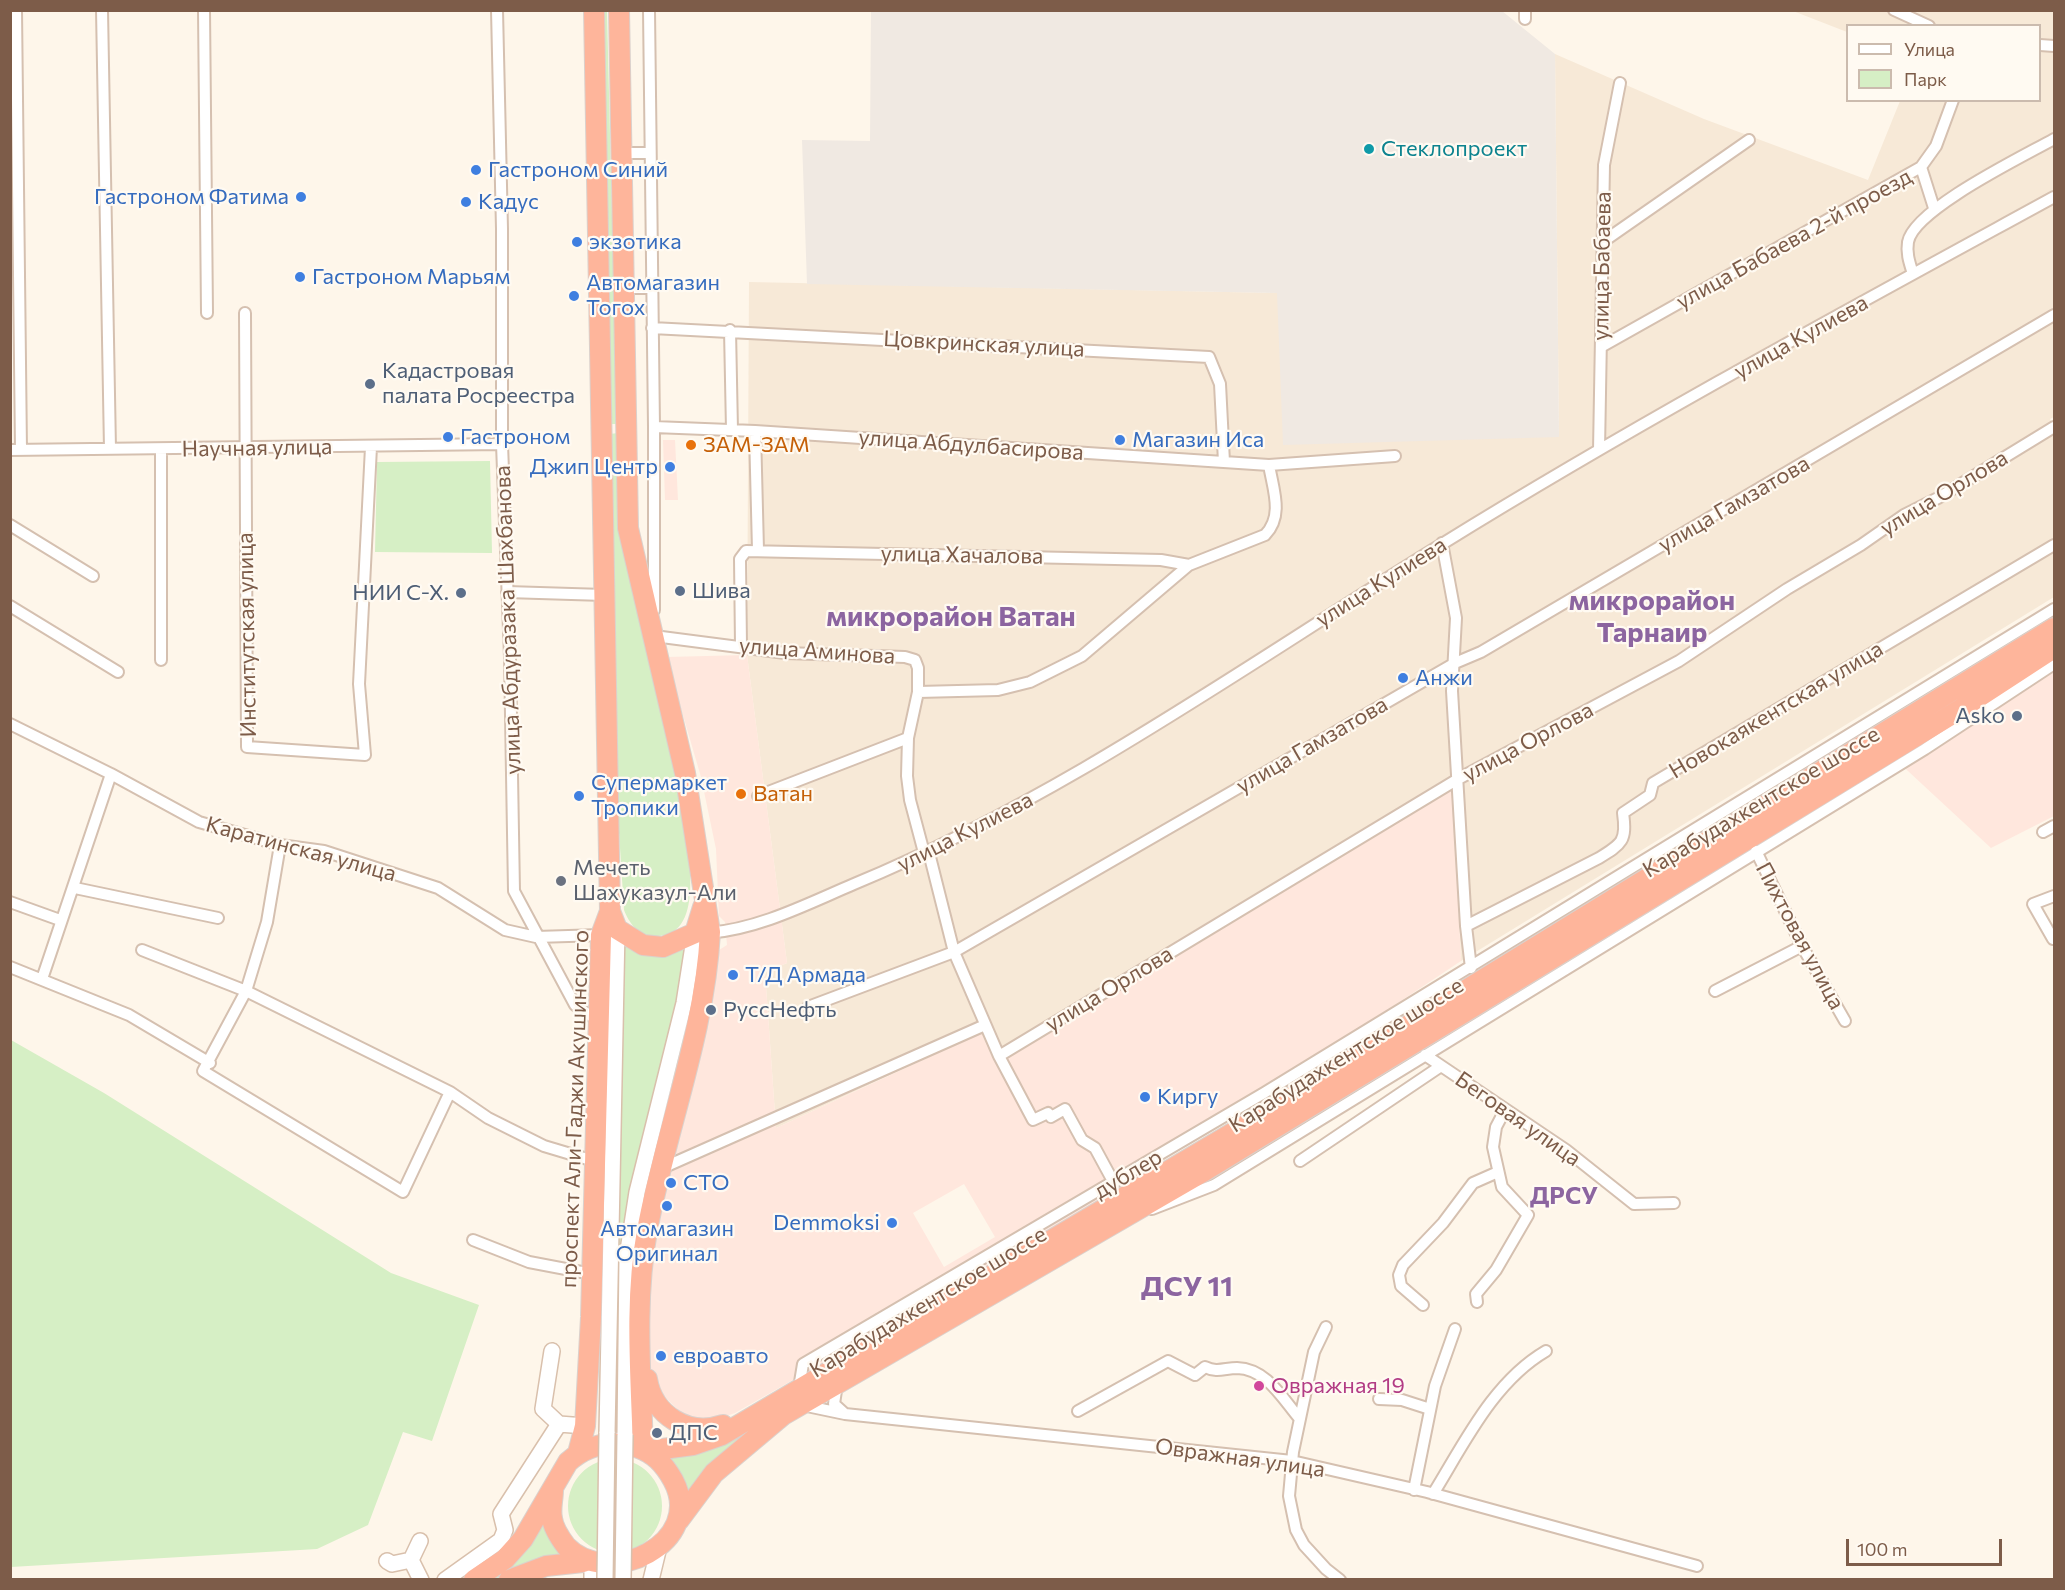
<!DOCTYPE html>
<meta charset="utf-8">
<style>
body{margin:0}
#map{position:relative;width:2065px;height:1590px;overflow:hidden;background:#fef6ea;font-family:Commissioner,sans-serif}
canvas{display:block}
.frame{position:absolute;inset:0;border:12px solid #7d5c49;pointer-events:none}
.legend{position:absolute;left:1846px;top:24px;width:195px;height:78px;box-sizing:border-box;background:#fffaf2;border:2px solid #cbbbae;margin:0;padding:8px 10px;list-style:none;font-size:18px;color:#7d5c49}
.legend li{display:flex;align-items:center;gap:12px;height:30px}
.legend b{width:30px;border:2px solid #cbbbae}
.scale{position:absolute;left:1846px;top:1539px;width:156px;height:27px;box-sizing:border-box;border:3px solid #7d5c49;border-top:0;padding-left:8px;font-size:18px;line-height:21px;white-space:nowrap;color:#7d5c49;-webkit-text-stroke:4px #fffaf2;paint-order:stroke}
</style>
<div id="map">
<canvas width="2065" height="1590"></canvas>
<div class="frame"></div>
<ul class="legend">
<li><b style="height:8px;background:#fff"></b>Улица</li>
<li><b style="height:16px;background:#d6efc5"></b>Парк</li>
</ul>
<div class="scale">100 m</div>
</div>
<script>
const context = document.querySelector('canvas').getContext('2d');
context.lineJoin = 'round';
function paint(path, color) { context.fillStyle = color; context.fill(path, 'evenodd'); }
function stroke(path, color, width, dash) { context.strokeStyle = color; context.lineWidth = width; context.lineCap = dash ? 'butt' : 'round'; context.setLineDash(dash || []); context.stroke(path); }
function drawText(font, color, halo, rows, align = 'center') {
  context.font = font + ' Commissioner,sans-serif'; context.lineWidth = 4.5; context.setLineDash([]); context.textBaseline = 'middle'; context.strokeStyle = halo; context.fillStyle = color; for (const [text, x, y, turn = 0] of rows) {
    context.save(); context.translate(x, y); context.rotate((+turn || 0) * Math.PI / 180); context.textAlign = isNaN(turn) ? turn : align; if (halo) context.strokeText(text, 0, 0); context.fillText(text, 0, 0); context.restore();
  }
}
paint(new Path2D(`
 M1793,11H2054V417L2050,419L2054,426V597L1461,961L1453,788L992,1056L980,1033L776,1128L765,972L787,963L747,655L749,282L1277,293L1559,437L1555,54L1704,119L1868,180L1900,101L2040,100V26H1848L1847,32Z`), '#f7e9d7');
paint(new Path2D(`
 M663,440H675L678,500H665Z
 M747,655L787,963L765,972L776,1128L981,1033L992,1056L1453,788L1461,961L1060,1228L735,1413L718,1419L702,1420L681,1413L657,1389L649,1362V1252L716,952L727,945L725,922L719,916L716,849L701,777L666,657ZM964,1184L995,1237L944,1267L913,1213Z
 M2054,662V816L1991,848L1895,759Z`), '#ffe7dd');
paint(new Path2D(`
 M871,11H1502L1555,54L1559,437L1283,445L1277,293L807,284L802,140L870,141Z`), '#f0e9e2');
paint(new Path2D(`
 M602,11H607L617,424H610Z
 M618,433L682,810C686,842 710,940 653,936C638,935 629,923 624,910L618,817L610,434Z
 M490,461L492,553L375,552L377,462Z
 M625,944L687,945L678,1005L620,1268L617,1433H614L615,1271Z
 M11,1040L104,1093L391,1273L479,1305L432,1441L403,1432L368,1525L317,1549L11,1567Z
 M775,1408L687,1499L663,1454Z
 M568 1506a47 47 0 1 1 94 0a47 47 0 1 1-94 0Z
 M544,1517L555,1547L565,1557L506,1573L496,1579L486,1580Z`), '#d6efc5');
const street = new Path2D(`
 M16,10L21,450
 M102,10L110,449
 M204,10L207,313
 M497,10L502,229V444L510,657L514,891L575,1005L598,1021
 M649,10L654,427V610
 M1525,10V19
 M1894,10L1929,26
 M2040,45L2054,46
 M623,153H650
 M1921,167L1934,208
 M1604,241L1749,140
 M1913,274C1910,264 1906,254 1908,242C1914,209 2024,156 2054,139
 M624,288H652
 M245,313L247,747L365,755L359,684L371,447
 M652,328L1209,357L1220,384L1224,462
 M730,330L732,430
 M1601,347L1921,167L1936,146L1953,100
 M654,427L755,431L1269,465L1395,456
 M755,431L758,550
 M161,449V660
 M10,450L502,444
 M1599,450L1604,165L1620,83
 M10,525L93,576
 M1442,543L1456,618L1452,691L1466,926L1471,968
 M507,592L604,595
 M10,606L118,672
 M654,632V636L785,653L905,657L915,660L918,668V692L998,690L1030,682L1082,656L1189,565L1265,535C1284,516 1273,489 1269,465
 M741,646L740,559L746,551L1161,560L1189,565
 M918,692L908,738L907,776L910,800L923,849L929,853L954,952L999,1056L1033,1120L1048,1113L1051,1117L1065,1109L1082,1140L1095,1148L1114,1183L1111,1206
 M10,724L111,774L199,822L280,845L324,851L438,888L505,930L536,937L601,935
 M758,796L908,738
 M2043,832L2054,826
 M280,845L267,922L246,991L203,1071L403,1192L450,1092
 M1756,851L1802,946L1845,1021
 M75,888L218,918
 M10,902L60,920
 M1466,926L1599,858C1622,844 1627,841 1623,813L1650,795L1653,783L2054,545
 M708,933C759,929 807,904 854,884C1064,797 1249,663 1442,544C1641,421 1849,309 2054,197
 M2053,939L2033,904L2054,896
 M142,950L246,991L450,1092L488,1118L544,1146L594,1161
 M10,967L129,1015L210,1063
 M42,979L111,774
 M1715,991L1802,946
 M808,1007L954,952L1455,663L1481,652L2054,315
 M1425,1055L1566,1150L1634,1204L1674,1203
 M999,1056L1458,779L1679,661L1787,589L1861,545L1904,515L1938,498L2054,427
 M1300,1161L1441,1066
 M660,1169L985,1025
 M1152,1209L1214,1185L1925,749L2054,664
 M473,1240L529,1262L592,1274
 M1477,1302L1476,1294L1496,1270L1528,1215L1502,1187L1493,1147L1496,1127L1505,1110
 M1423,1305L1401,1286L1399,1275L1403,1265L1443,1223L1473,1183L1498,1172
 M1326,1327L1314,1352L1293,1452L1289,1496L1296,1530L1304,1545L1326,1569L1340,1580
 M799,1388L803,1364L1264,1093L2054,609
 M1379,1399L1402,1400L1430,1409
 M802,1405L845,1414L834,1404L837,1384
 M1078,1411L1168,1361L1195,1375L1205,1367C1217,1373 1225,1368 1237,1368C1267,1369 1282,1398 1300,1419
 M845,1414L1292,1461L1427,1492L1697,1566
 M1414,1490L1435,1386L1455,1329
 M1433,1494C1464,1444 1493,1382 1546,1351`);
const secondary = new Path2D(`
 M552,1351L543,1409L559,1424
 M607,1433L617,929
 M625,1435L627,1257L637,1192L684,1003L695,933
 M411,1560L420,1541
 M387,1561L392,1564L411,1560L421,1580
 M592,1566V1580
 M445,1580L501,1540L505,1530L501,1514L559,1424L585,1426
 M651,1580L658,1551`);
const highway = new Path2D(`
 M619,10L628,528L685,773L710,932C705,1034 665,1132 647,1231C634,1302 641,1378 643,1450
 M610,911L617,929L643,945L663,947L695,933L703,907
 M647,1379C653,1415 688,1437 723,1425
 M647,1451L693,1445L722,1435L1261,1116L2054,628
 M578,1453L585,1426L591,1317L601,935L610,911L594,10
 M679,1520L714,1473L783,1415L1206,1170L1959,710L2054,648
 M474,1580L505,1559L523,1539L568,1462C588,1444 612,1440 636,1447C654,1453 664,1464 673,1480C707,1543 608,1590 566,1546C560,1538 553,1528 552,1518C550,1509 553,1499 553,1490
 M509,1580L546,1566L583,1562`);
stroke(street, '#d5c0b0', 14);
stroke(secondary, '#d9c0ac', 18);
stroke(highway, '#dbd1cc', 22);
stroke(street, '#fff', 10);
stroke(secondary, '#fff', 15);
stroke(highway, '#feb59b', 20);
const secondaryBridge = new Path2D(`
 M605,1580L607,1433
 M623,1580L625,1435`);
stroke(secondaryBridge, '#d9c0ac', 18, []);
stroke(secondaryBridge, '#fff', 15);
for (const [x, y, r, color] of [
 [1369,149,6,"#0f9aa8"],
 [476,170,6,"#3f7fe0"],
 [301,197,6,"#3f7fe0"],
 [466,202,6,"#3f7fe0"],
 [577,242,6,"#3f7fe0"],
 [300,277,6,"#3f7fe0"],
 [574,296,6,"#3f7fe0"],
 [370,384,6,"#5c6f8a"],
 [448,437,6,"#3f7fe0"],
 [1120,440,6,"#3f7fe0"],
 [691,445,6,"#e8710a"],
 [670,467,6,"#3f7fe0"],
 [680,591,6,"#5c6f8a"],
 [461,593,6,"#5c6f8a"],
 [1403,678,6,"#3f7fe0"],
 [2017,716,6,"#5c6f8a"],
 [741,794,6,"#e8710a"],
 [579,796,6,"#3f7fe0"],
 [561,881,6,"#6b7280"],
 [733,975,6,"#3f7fe0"],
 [711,1010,6,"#5c6f8a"],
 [1145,1097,6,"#3f7fe0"],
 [671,1183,6,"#3f7fe0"],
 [667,1206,6,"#3f7fe0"],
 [892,1223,6,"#3f7fe0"],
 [661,1356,6,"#3f7fe0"],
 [1259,1386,6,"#d1479c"],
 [657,1433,6,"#5c6f8a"]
]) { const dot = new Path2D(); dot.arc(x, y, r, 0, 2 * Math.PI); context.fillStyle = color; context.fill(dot); stroke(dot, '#fffaf2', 2); }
drawText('22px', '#0d838f', '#fffaf2', [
 ["Стеклопроект",1381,149]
], 'left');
drawText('22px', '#366cbe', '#fffaf2', [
 ["Гастроном Синий",488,170],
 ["Гастроном Фатима",289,197,"right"],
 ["Кадус",478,202],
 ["экзотика",589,242],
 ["Гастроном Марьям",312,277],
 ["Автомагазин",586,283],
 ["Тогох",586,308],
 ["Гастроном",460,437],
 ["Магазин Иса",1132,440],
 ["Джип Центр",658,467,"right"],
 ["Анжи",1415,678],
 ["Супермаркет",591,783],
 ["Тропики",591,808],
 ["Т/Д Армада",745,975],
 ["Киргу",1157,1097],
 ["СТО",683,1183],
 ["Demmoksi",880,1223,"right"],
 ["Автомагазин",667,1229,"center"],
 ["Оригинал",667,1254,"center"],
 ["евроавто",673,1356]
], 'left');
drawText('22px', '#7d5c49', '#fffaf2', [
 ["улица Бабаева 2-й проезд",1794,239,-29],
 ["улица Бабаева",1602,266,-89],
 ["улица Кулиева",1801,337,-29],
 ["Цовкринская улица",984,344,3],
 ["улица Абдулбасирова",971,445,4],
 ["Научная улица",257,448,-1],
 ["улица Орлова",1944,493,-31],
 ["улица Гамзатова",1734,504,-30],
 ["улица Хачалова",962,555,1],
 ["улица Кулиева",1381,582,-32],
 ["улица Абдуразака Шахбанова",508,620,-92],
 ["Институтская улица",247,635,-91],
 ["улица Аминова",817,651,4],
 ["Новокаякентская улица",1776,710,-31],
 ["улица Орлова",1528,742,-28],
 ["улица Гамзатова",1312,745,-30],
 ["Карабудахкентское шоссе",1761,802,-31],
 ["улица Кулиева",965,832,-27],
 ["Каратинская улица",301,849,15],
 ["Пихтовая улица",1800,936,62],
 ["улица Орлова",1109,989,-31],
 ["Карабудахкентское шоссе",1346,1055,-32],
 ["проспект Али-Гаджи Акушинского",575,1109,-88],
 ["Беговая улица",1518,1119,35],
 ["дублер",1128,1174,-31],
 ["Карабудахкентское шоссе",928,1302,-31],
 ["Овражная улица",1240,1458,8]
]);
drawText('22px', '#4e5e75', '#fffaf2', [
 ["Кадастровая",382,371],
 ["палата Росреестра",382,396],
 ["Шива",692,591],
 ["НИИ С-Х.",449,593,"right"],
 ["Asko",2005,716,"right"],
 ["РуссНефть",723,1010],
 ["ДПС",669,1433]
], 'left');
drawText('22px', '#c56008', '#fffaf2', [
 ["ЗАМ-ЗАМ",703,445],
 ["Ватан",753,794]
], 'left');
drawText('22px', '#5b616d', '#fffaf2', [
 ["Мечеть",573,868],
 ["Шахуказул-Али",573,893]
], 'left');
drawText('22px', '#b23c85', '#fffaf2', [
 ["Овражная 19",1271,1386]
], 'left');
drawText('bold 24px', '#8c65a0', '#fffaf2', [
 ["ДРСУ",1564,1196]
]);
drawText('bold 28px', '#8c65a0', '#fffaf2', [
 ["микрорайон",1652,601],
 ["Тарнаир",1652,633],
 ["микрорайон Ватан",951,617],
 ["ДСУ 11",1187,1287]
]);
</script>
